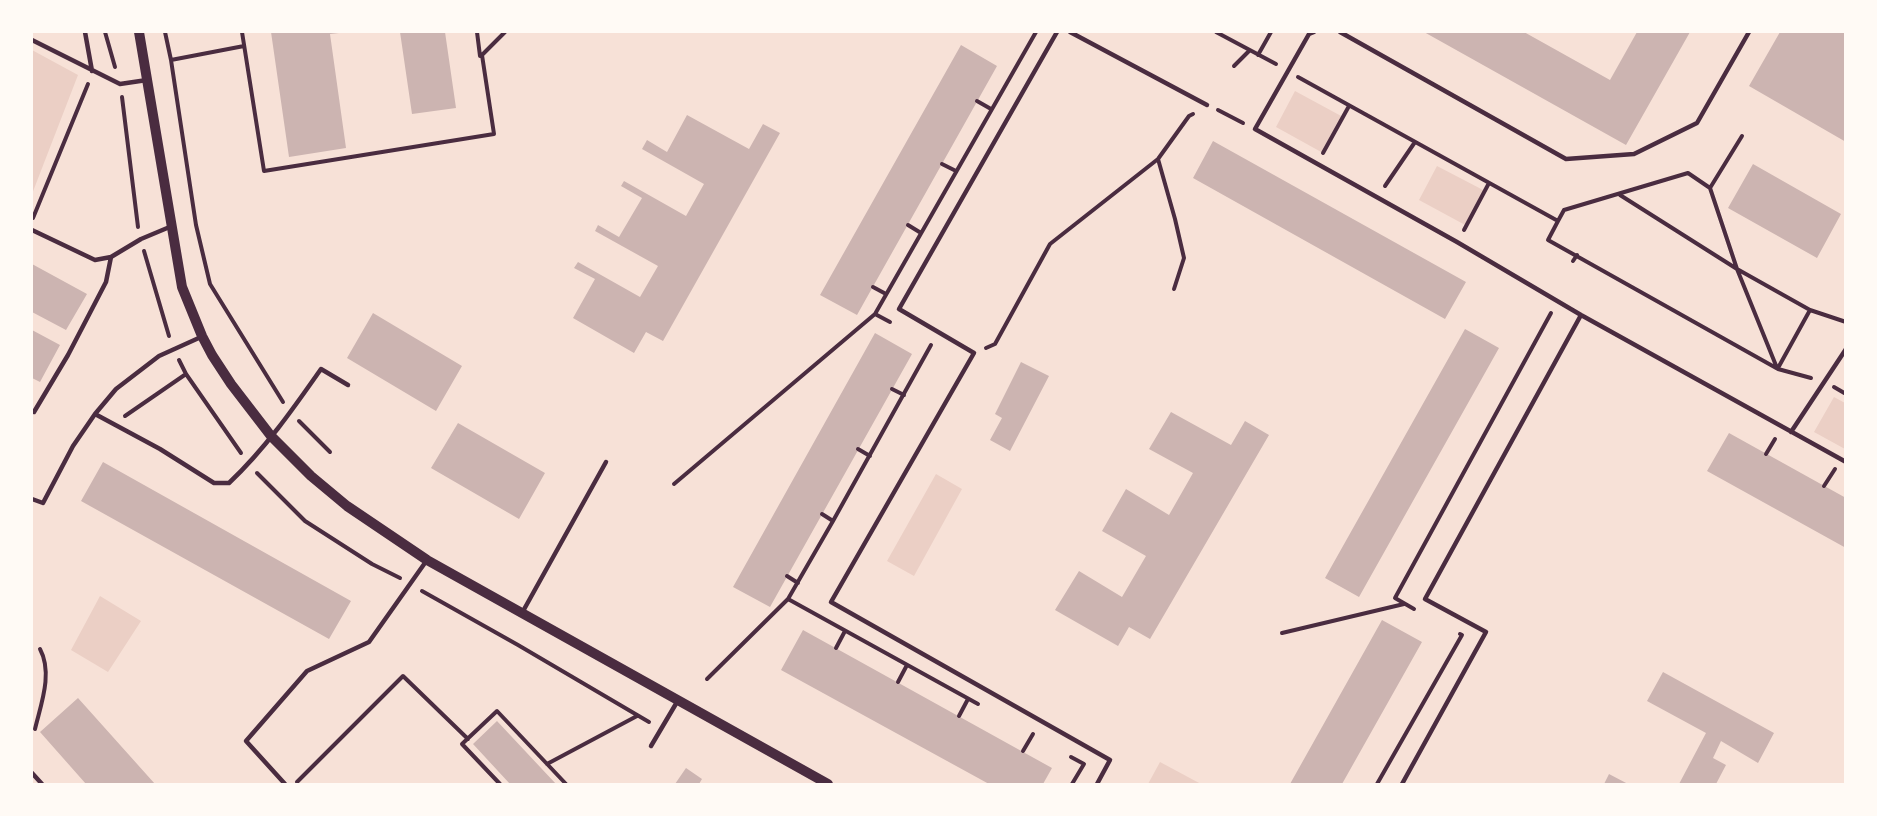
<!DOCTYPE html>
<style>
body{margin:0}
#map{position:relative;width:1877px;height:816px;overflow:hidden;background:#f7e1d7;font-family:"Sofia Sans Condensed",sans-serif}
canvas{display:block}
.frame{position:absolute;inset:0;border:33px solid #fffaf5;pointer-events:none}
</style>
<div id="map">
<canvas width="1877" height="816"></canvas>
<div class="frame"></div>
</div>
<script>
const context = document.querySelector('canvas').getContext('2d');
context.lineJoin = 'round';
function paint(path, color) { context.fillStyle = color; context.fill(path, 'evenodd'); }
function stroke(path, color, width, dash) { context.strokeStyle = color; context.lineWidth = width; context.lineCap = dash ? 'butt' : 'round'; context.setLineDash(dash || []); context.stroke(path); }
paint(new Path2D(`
 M32,50L78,75L32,194Z
 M1295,91L1343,117L1323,153L1276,127Z
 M1437,166L1485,191L1467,226L1419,200Z
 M1834,397L1845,403V449L1814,432Z
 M936,474L962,489L914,576L887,561Z
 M100,596L141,621L108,672L71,650Z
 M1160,762L1201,784H1148Z`), '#ebcfc5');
paint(new Path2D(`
 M271,32H339V33L330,34L346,148L289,157Z
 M400,32H445L456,108L412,114Z
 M1424,32H1524L1610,80L1637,32H1690L1626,145Z
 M1780,32H1846V142L1749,86Z
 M961,45L997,66L857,315L820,295Z
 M687,115L749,149L763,124L780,133L663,341L646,332L634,353L573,318L595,279L574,268L578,262L640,297L658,266L595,231L598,225L619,237L642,198L621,186L624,181L686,216L704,184L642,149L647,140L667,152Z
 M1213,141L1466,282L1445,319L1193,178Z
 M1753,164L1841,214L1817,258L1728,208Z
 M32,264L87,294L66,330L32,312Z
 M373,313L462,366L436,411L347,358Z
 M1465,329L1499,348L1359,597L1325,578Z
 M32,330L60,345L40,382L32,378Z
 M875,333L912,354L770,607L733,587Z
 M1021,362L1049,376L1010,451L990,440L1002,418L995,414Z
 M1171,412L1231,445L1245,421L1269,435L1150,639L1129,627L1118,646L1055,610L1079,571L1122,597L1146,556L1102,531L1126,489L1169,515L1193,473L1149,449Z
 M458,423L545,473L519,519L431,468Z
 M1729,433L1846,498V548L1707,471Z
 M103,462L351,601L329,639L81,501Z
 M1382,620L1422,642L1342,784H1290Z
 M803,630L1052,768L1043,784H989L781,670Z
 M1663,672L1774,733L1758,763L1721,741L1713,758L1726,765L1716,784H1679L1706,733L1647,701Z
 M78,698L155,784H86L40,732Z
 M497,721L556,784H510L473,744Z
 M686,768L702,779L699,784H675Z
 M1609,774L1628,784H1604Z`), '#ccb4b1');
stroke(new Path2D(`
 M105,32L115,67
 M165,32L171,60L196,225L210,284L283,402
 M242,32L264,171L494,134L482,55L505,32
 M477,32L480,56
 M1216,32L1276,64
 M1258,55L1271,32
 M171,60L244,46
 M1234,66L1249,51
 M1298,77L1558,221L1548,240L1778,369L1811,378
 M122,97L138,227
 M977,101L991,109
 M1218,110L1243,123
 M1323,153L1349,106
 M1158,159L1175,219L1184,258L1174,289
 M942,164L956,171
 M1385,186L1415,142
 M1710,188L1742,136
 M1620,195L1737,269L1810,310L1846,322
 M33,218L88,84
 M1558,221L1564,210L1688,173L1710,188L1737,269L1777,368
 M908,225L921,233
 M1464,230L1489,183
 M144,251L169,336
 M1573,261L1577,255
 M873,287L886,294
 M875,314L890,322
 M986,348L995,344L1050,244L1158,159L1189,116L1193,114
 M179,360L186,374L241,453
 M1778,368L1810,310
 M1834,387L1846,394
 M892,389L904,395
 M125,416L186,374
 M299,421L330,452
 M858,449L870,456
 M1766,454L1775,439
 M257,473L305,521L372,564L400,578
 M674,484L875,314L1036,32
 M1824,486L1835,469
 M822,514L833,521
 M787,576L798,583
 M422,591L518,645L649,722
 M788,599L978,704
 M1414,609L1395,598L1551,313
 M1282,633L1404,604
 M836,648L845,631
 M707,679L788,599L833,521L931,345
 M898,682L907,665
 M959,716L968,699
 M35,729C41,704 53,673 40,649
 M1023,751L1033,734
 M1071,757L1084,764L1072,784
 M547,764L637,716
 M297,782L403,676L468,739
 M500,784L462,744L497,711L566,784
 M1377,784L1462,635L1460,634`), '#4a2c40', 4);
stroke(new Path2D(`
 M85,32L92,71
 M1057,32L899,309L974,353L831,602L1110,760L1097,784
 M1070,32L1207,105
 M1314,32L1309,34L1255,129L1457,242L1581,315L1846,462
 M1340,32L1566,159L1634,154L1697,123L1749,32
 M32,40L120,84L147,80
 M32,230L95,260L111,257L141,239L172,226
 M32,411L34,412L68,355L106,282L111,257
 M95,414L160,449L214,483H229C265,449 293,409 321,369L348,385
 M1791,432L1846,349
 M32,499L43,503L73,446L95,414L116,389L159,356L201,337
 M522,613L606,462
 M651,746L677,702
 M32,773L42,784
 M285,784L246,741L307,671L369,642L427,560
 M1402,784L1486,632L1425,599L1581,315`), '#4a2c40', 4.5);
stroke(new Path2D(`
 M139,32L182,287L202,336L212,355L231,384L271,436L311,476L347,506L427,560L828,784`), '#4a2c40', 10);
</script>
